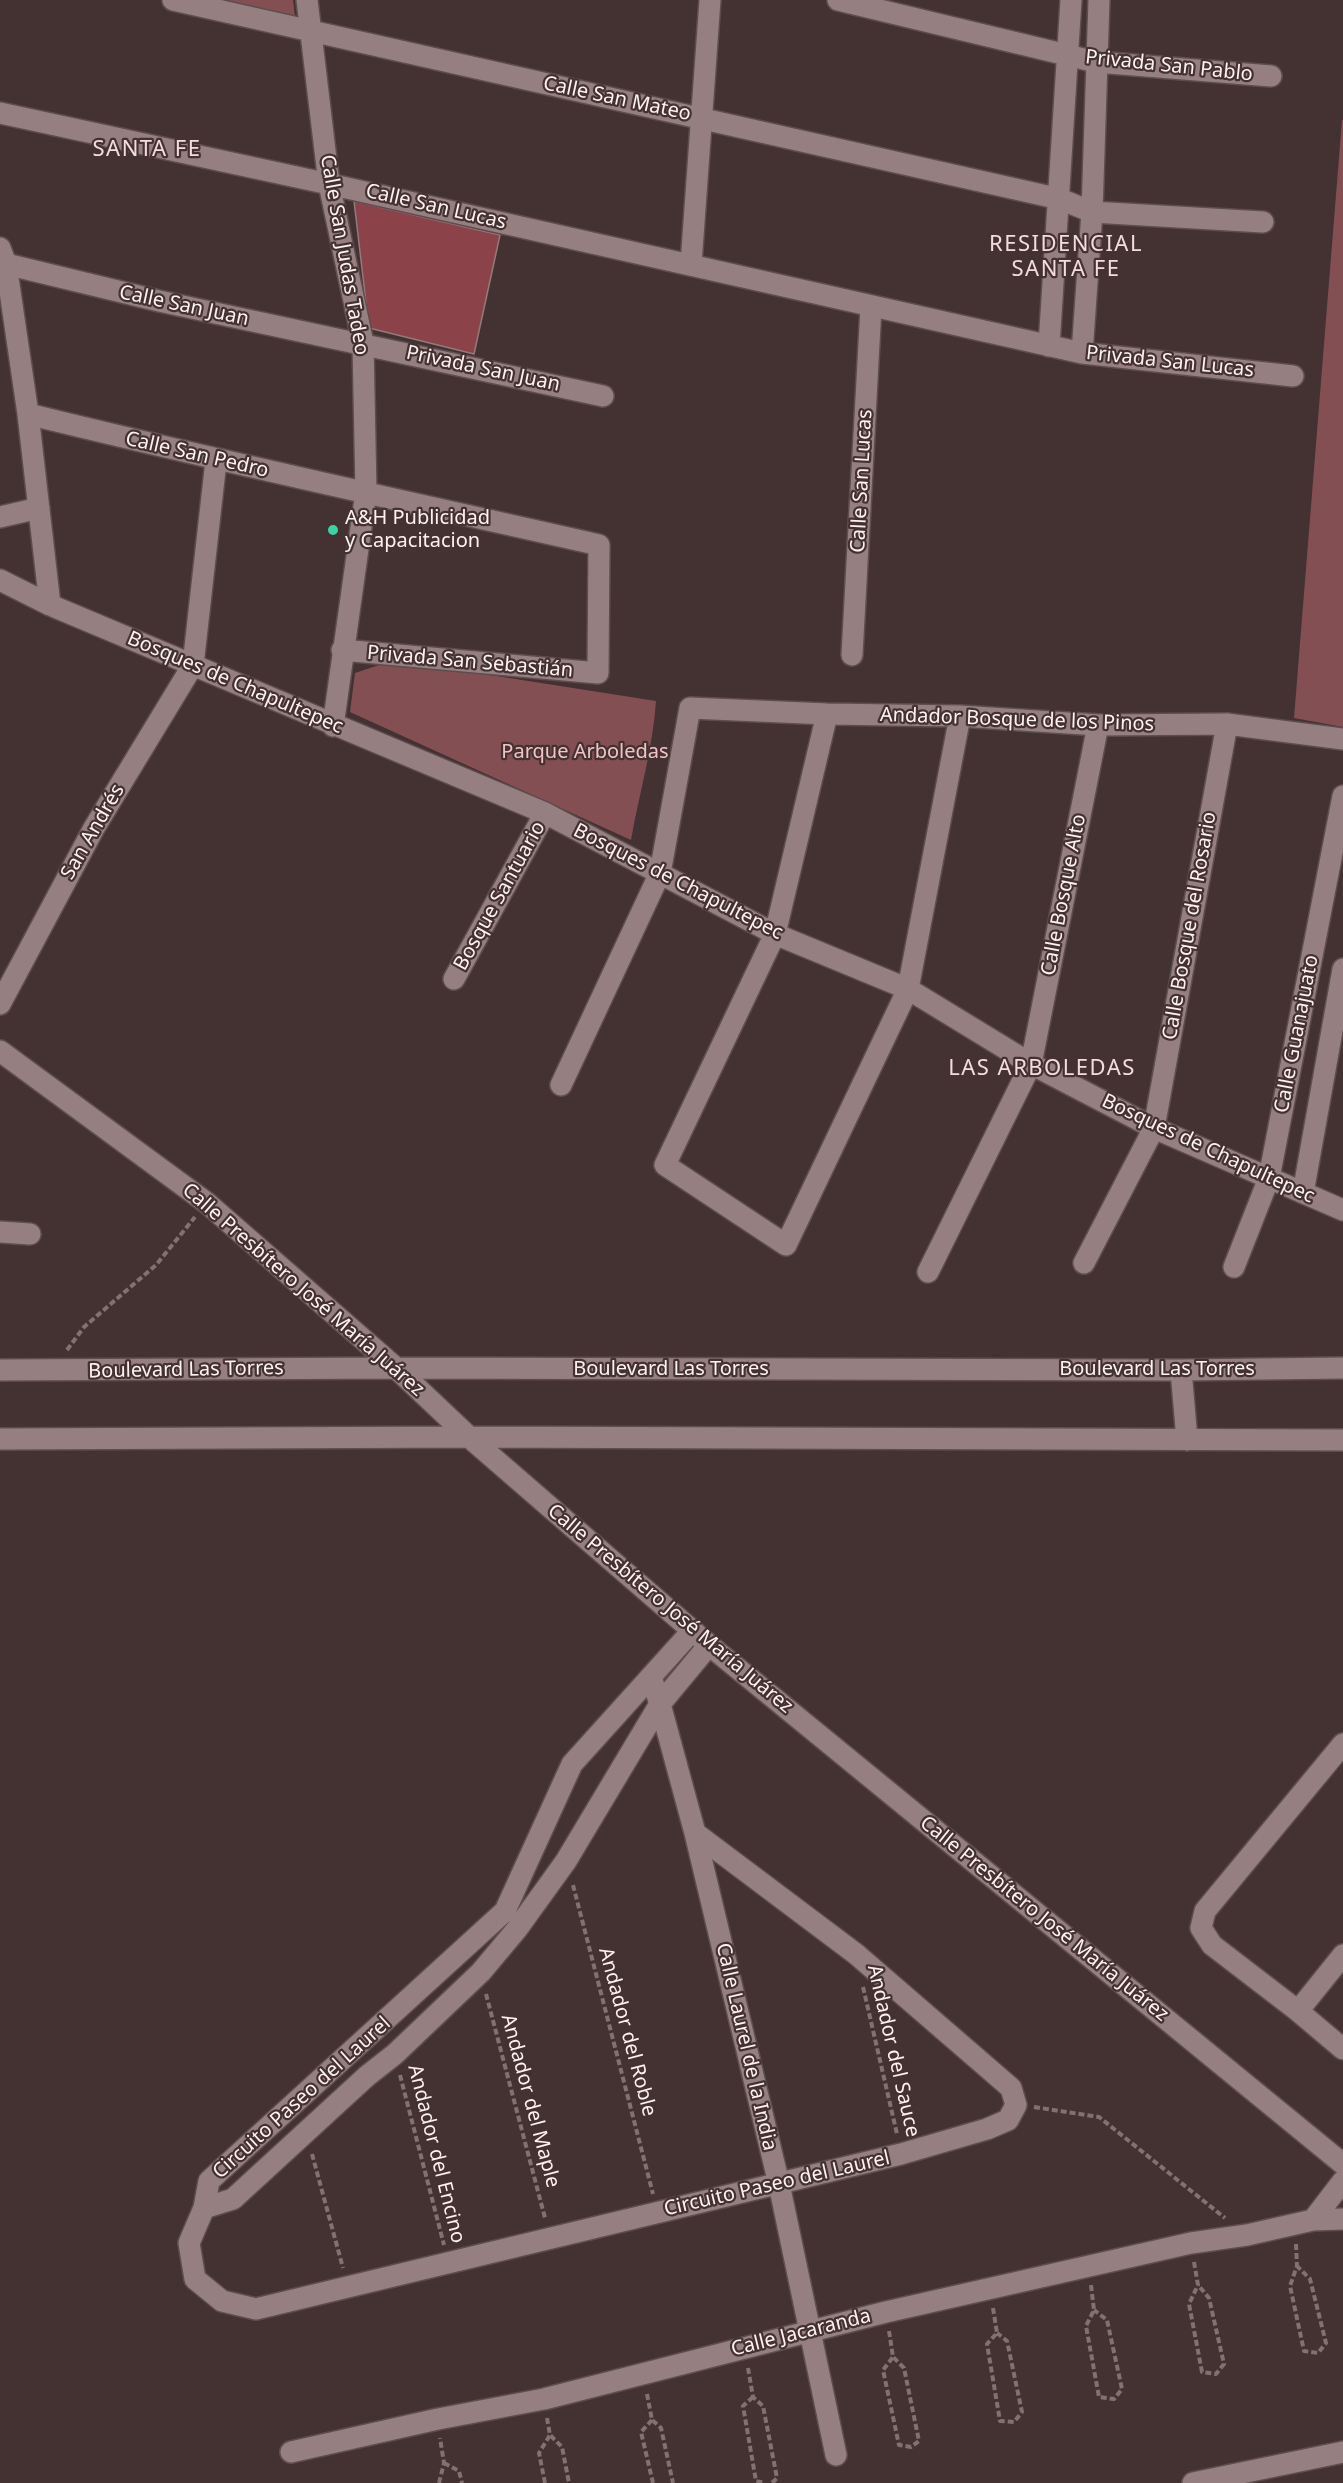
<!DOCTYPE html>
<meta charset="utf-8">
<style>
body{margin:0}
canvas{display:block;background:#443132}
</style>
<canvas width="1343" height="2483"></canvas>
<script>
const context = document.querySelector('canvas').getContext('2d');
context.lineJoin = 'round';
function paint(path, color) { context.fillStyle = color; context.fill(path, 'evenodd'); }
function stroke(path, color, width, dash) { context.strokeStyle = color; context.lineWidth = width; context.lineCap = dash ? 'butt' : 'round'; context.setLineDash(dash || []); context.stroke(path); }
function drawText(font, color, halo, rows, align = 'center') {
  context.font = font + ' "Noto Sans",sans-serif'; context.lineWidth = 4.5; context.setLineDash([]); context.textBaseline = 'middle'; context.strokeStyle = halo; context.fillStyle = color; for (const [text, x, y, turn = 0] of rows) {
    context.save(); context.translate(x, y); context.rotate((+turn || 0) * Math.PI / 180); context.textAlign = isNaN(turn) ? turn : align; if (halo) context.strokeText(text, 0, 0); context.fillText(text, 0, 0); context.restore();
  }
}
paint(new Path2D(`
 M215,0H293L295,17Z
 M1342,120H1343V727L1294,718Z
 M394,660L656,701C653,748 639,794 631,840L350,712L355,673Z`), '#844f53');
const building = new Path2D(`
 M354,201L500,235L474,354L369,328Z`);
paint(building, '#8c4249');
stroke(building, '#927b7c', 1.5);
const minor = new Path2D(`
 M173,0L1060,199L1092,212L1263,222
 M307,0L329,184L363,343L366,492L333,726
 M838,0L1096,62L1271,76
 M0,113L329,184L1082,353L1293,376
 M0,248L6,264L28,414L50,605
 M691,264L710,0
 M0,265L6,264L159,301L603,396
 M1049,346L1071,0
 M1082,353L1092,212L1099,0
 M28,414C218,461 409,502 599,545L598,673L342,650
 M0,517L39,508
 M0,580L50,605L545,813L775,934L908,989L1031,1064L1154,1128L1343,1210
 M852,655L871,307
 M827,714L775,934L665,1165L786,1245L908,989L960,716
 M454,979L545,813
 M0,1004L94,828L193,665L216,461
 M0,1051L207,1203L396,1368L469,1437L709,1645L1343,2164
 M561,1085L660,873L690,708L827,714L960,716L1098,725L1227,724L1343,739
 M1303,1193L1343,969
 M0,1232L30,1234
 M1084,1263L1154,1128L1227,724
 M1234,1267L1269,1178L1343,796
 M928,1272L1031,1064L1098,725
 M0,1370L396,1368L1181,1370L1343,1368
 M1181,1370L1187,1440
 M0,1439L469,1437L1343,1440
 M693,1630L572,1764L505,1911L209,2181L204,2208L189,2243L195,2279L222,2301L256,2309L901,2154L987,2129L1008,2120L1016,2105L1011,2088L856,1954L695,1833
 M651,1677L660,1704L695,1833L779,2184L836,2455
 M1343,1744L1205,1911L1201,1928L1212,1945L1298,2011L1343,2049
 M1298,2011L1343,1955
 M204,2208L233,2199L367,2076L395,2054L481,1972L517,1929L566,1861L660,1704L709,1645
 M1313,2220L1343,2181
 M291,2452L438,2419L544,2399L886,2312L1191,2243L1247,2235L1313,2220L1343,2219
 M1193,2483L1343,2452`);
stroke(minor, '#5d4d4e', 24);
stroke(new Path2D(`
 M67,1350L84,1327L156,1265L195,1217
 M573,1885L653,2194
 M863,1987L897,2134
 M486,1994L545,2218
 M400,2075L444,2245
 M1034,2107L1099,2117L1225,2218
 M312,2154L343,2268
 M1296,2244L1297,2266L1290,2286L1304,2351L1318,2353L1326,2343L1310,2279L1297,2266
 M1194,2262L1198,2285L1189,2304L1202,2372L1216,2374L1224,2364L1209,2298L1198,2285
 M1091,2285L1094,2310L1086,2326L1099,2397L1114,2399L1122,2389L1107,2320L1094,2310
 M993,2308L997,2333L987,2344L1000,2421L1014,2422L1022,2412L1007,2341L997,2333
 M889,2331L893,2357L883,2370L899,2445L911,2447L919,2441L904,2368L893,2357
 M748,2368L753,2397L763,2406L777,2478L772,2483
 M647,2394L652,2420L661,2428L673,2483
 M753,2397L743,2406L756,2481L765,2483
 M547,2418L550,2435L562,2447L569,2483
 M652,2420L641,2432L653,2483
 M444,2463L459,2471L462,2483
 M439,2483L444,2463L440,2438
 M545,2483L539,2453L550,2435`), '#827171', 4, [6, 3]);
stroke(minor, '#967f80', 21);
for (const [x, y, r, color] of [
 [333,530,6,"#39d4a5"]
]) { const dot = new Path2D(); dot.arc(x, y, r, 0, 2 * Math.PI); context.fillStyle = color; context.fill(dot); stroke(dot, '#443132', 2); }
drawText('20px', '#fef1f1', '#443132', [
 ["Privada San Pablo",1169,66,6],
 ["Calle San Mateo",617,99,12],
 ["Calle San Lucas",436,207,13],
 ["Calle San Judas Tadeo",344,255,80],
 ["Calle San Juan",184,306,12],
 ["Privada San Lucas",1170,362,6],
 ["Privada San Juan",483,369,12],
 ["Calle San Pedro",197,455,13],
 ["Calle San Lucas",862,481,-87],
 ["Privada San Sebastián",470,662,5],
 ["Bosques de Chapultepec",235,683,23],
 ["Andador Bosque de los Pinos",1017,720,2],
 ["San Andrés",93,832,-60],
 ["Bosques de Chapultepec",678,882,27],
 ["Calle Bosque Alto",1064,895,-79],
 ["Bosque Santuario",500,896,-61],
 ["Calle Bosque del Rosario",1190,926,-80],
 ["Calle Guanajuato",1297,1034,-79],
 ["Bosques de Chapultepec",1208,1149,25],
 ["Calle Presbítero José María Juárez",303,1290,41],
 ["Boulevard Las Torres",671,1369],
 ["Boulevard Las Torres",1157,1369],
 ["Boulevard Las Torres",186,1370,-1],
 ["Calle Presbítero José María Juárez",670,1609,40],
 ["Calle Presbítero José María Juárez",1044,1919,39],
 ["Andador del Roble",627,2032,75],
 ["Calle Laurel de la India",746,2047,77],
 ["Andador del Sauce",893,2051,77],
 ["Circuito Paseo del Laurel",302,2098,-42],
 ["Andador del Maple",530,2101,75],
 ["Andador del Encino",436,2154,76],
 ["Circuito Paseo del Laurel",777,2184,-13],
 ["Calle Jacaranda",801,2333,-14]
]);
drawText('20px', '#fef1f1', '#443132', [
 ["A&H Publicidad",345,518],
 ["y Capacitacion",345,541]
], 'left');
drawText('20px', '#f1c3c5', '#443132', [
 ["Parque Arboledas",585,752]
]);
context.letterSpacing = '1.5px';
drawText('22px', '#f5dcdc', '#443132', [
 ["SANTA FE",147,150],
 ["RESIDENCIAL",1066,245],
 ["SANTA FE",1066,270],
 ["LAS ARBOLEDAS",1042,1069]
]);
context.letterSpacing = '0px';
</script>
